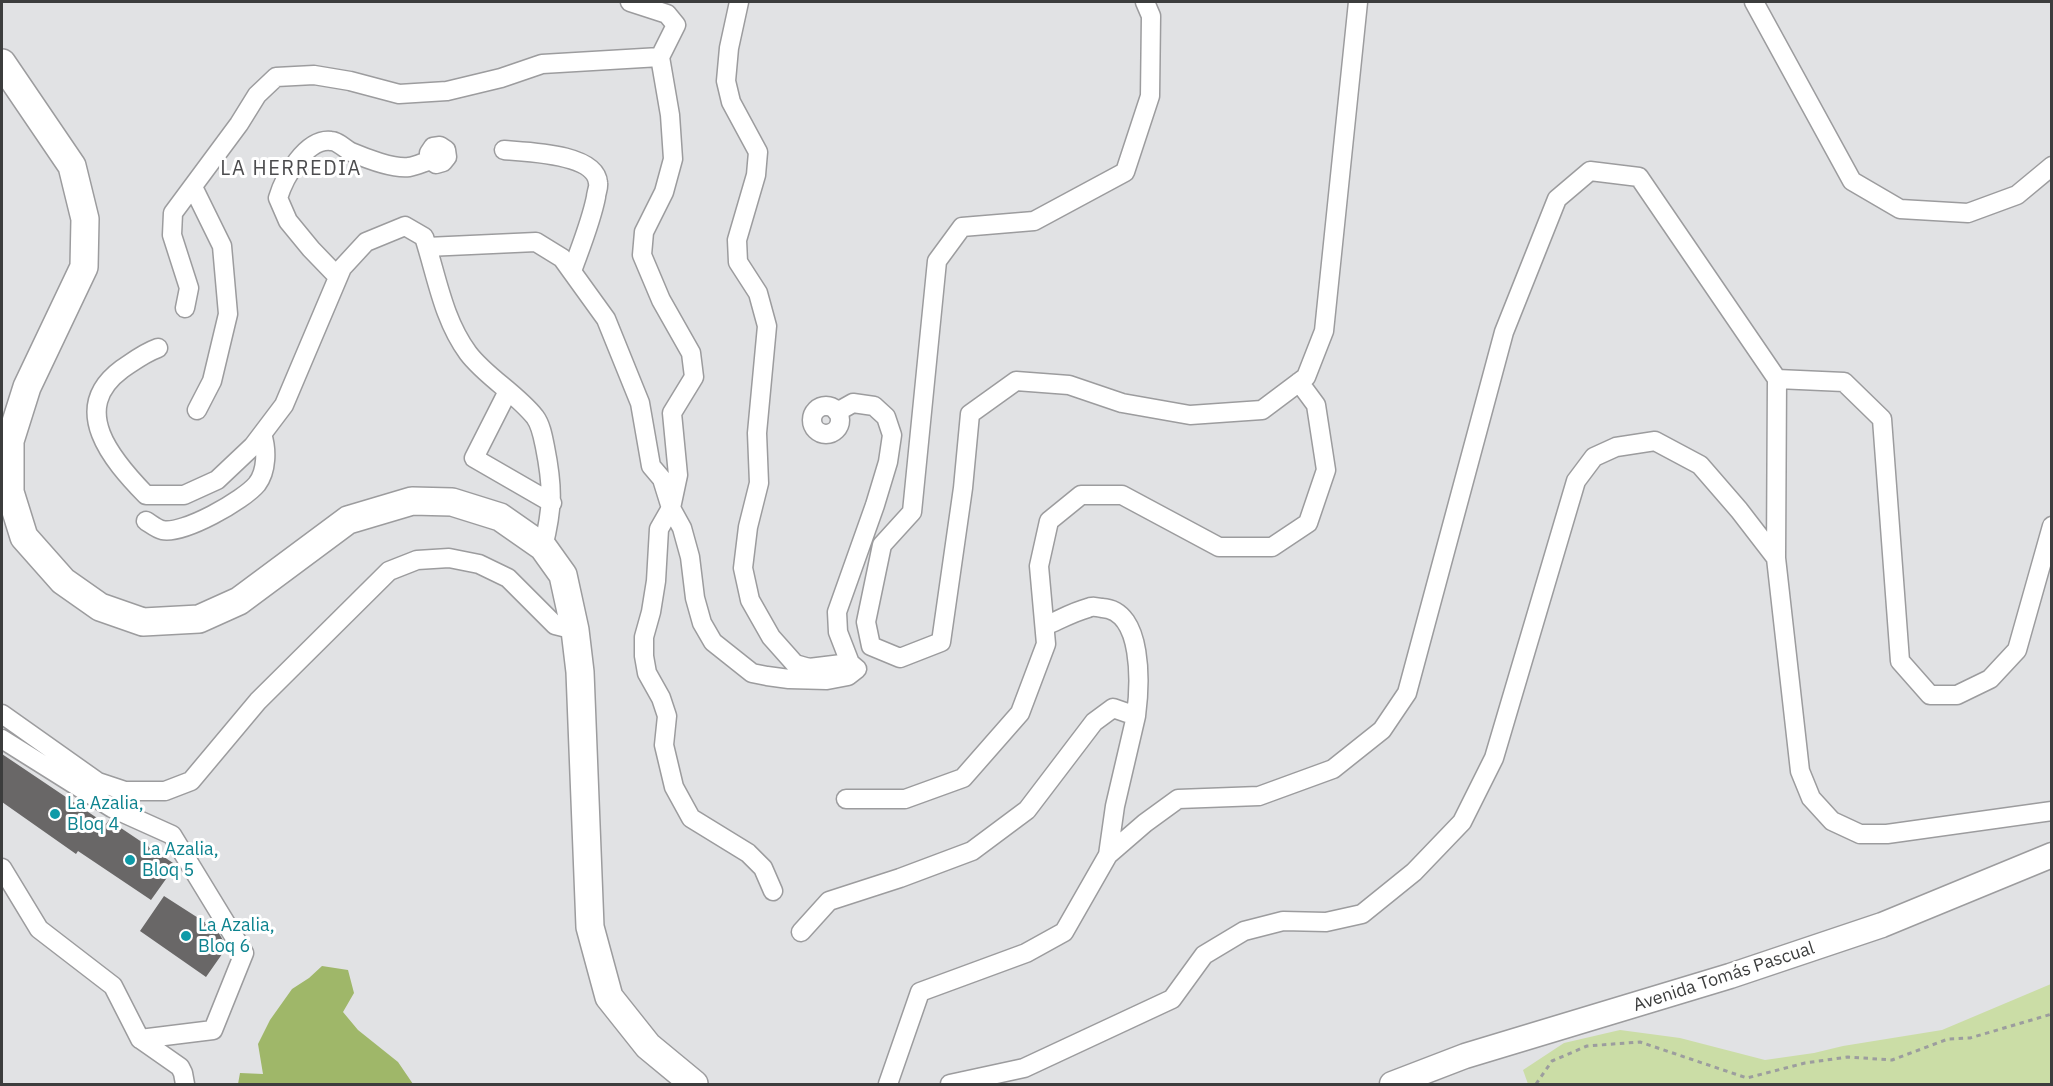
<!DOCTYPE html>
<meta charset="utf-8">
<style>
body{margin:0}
#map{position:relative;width:2053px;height:1086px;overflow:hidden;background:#e1e2e4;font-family:"IBM Plex Sans",sans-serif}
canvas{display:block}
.frame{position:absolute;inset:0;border:3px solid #3c3d3d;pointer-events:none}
</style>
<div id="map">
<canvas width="2053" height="1086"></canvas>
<div class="frame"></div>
</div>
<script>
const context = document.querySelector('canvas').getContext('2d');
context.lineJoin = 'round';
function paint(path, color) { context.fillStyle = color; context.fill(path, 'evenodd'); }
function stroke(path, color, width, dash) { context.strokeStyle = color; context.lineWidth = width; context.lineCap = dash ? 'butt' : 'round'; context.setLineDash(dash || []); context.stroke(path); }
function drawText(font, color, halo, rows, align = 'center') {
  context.font = font + ' "IBM Plex Sans",sans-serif'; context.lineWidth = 6; context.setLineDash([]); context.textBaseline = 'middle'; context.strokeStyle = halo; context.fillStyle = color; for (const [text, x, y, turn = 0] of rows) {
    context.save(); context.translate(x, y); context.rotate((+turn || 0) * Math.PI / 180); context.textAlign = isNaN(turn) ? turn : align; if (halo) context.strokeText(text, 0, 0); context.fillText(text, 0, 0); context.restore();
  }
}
paint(new Path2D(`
 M2051,984V1084H1528L1523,1070L1564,1043L1620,1030L1680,1038L1765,1060L1814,1053L1843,1046L1942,1030Z`), '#cbdda6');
paint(new Path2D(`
 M322,966L348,970L354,993L343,1012L358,1030L398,1062L413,1084H238L240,1073L263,1074L258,1044L270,1020L292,989L309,978Z`), '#9fb769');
paint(new Path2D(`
 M2,754L106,824L109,820L176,865L151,900L78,851L76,854L2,802Z
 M164,896L217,930L227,947L206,977L140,931Z`), '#696767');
const street = new Path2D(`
 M630,2L667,14L676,25L660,57L670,115L673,159L664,192L644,232L642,255L661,300L691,353L694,377L672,413L678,475L671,508L659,529L656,581L651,612L644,637V656L647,673L661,698L667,716L664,745L674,787L691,818L748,853L763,868L773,891
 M739,2L729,48L726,81L731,102L758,152L756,175L737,240L738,262L758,293L767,326L757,433L759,483L748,527L743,568L750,600L771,637L795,664L809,668L850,663
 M1145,2L1151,16L1150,96L1125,172L1034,221L962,227L937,261L912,512L882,545L866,622L871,646L900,658L941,642L963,488L970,414L1016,381L1069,385L1122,403L1190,415L1262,410L1306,377L1324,331L1358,2
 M1754,2L1852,181L1900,209L1968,213L2017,195L2052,166
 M504,150C526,152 596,153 598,183C599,187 596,193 596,197C591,222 581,246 572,271
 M193,187L222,246L228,314L212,381L197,410
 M427,247L536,242L562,258L606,319L640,403L651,466L662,479L671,508L682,528L690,557L695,598L702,623L713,642L752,673L767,676L789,679L827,680L848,676L857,669L850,663L838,632L837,612L875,505L888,462L892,435L886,417L874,406L853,403L837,412
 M338,277L311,249L288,221L278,198C284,178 306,138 331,141C338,141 345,149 351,152C365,158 394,169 409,167C416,166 424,162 431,160L436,164L443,162L447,157L446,150L440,146L433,147L429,153L431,160
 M185,308L189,288L172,235L173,213L239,124L257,95L276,77L314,75L350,81L399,94L447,91L501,78L542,64L660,57
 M158,348C144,353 134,361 122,369C68,409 112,460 146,495H184L217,480L253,446L284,405L342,268L366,242L405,226L424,237C437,277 443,319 468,353C486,377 516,393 535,417C541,425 543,437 545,447C553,487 553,508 543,547
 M1777,379L1844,382L1882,419L1900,661L1930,695H1957L1990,679L2017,650L2052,526
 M508,391L474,458L552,503
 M812 420a14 14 0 1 1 28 0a14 14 0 1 1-28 0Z
 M146,521C151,524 157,529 162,530C183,535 244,500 257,484C267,471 267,449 262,434
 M1045,626C1059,620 1073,612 1088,608C1092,606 1097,607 1102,608C1144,610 1140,686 1136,716
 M2,714L98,782L125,791H165L191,781L258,701L389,571L417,560L449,558L479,564L508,578L555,625L575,630
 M2,739L112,808L172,835L244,953L213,1030L140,1039L113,986L39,929L2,868
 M846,799H905L963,778L1020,713L1046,644L1039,566L1049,521L1081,495H1122L1219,547H1272L1308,523L1326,470L1316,405L1299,382
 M801,932L829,901L900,878L972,851L1027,810L1094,722L1113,708L1136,716L1115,806L1108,855
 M140,1039L180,1067L183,1073L185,1084
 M888,1084L920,992L1026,953L1064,932L1108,855L1145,823L1178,799L1259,796L1333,769L1382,730L1407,693L1504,332L1557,199L1590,171L1639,177L1777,379L1776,558L1800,771L1811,798L1832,821L1860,834H1887L2052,811
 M950,1084L1024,1068L1172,999L1204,955L1244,931L1283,921L1326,922L1362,914L1414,872L1462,822L1494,758L1576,481L1594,457L1616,447L1655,441L1700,465L1739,510L1776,558`);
const secondary = new Path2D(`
 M1392,1084L1465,1056L1730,976L1882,925L2052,855`);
const primary = new Path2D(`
 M2,63L72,166L85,219L84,267L27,387L10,441V492L24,537L63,581L100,607L143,622L199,619L239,601L348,520L412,501L452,502L500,517L543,547L563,575L575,630L580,672L590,927L609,997L648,1046L694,1084`);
stroke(street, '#9c9c9e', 21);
stroke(secondary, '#9c9c9e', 27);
stroke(primary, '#9c9c9e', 30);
stroke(new Path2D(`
 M1536,1084L1552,1061L1587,1046L1640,1042L1747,1078L1805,1063L1848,1057L1892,1060L1948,1039L1970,1038L2052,1014`), '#9c9d9e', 3, [4.5, 4.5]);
stroke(street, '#fff', 18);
stroke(secondary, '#fff', 24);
stroke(primary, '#fff', 27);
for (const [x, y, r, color] of [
 [55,814,6,"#0f9aa8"],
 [130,860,6,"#0f9aa8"],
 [186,936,6,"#0f9aa8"]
]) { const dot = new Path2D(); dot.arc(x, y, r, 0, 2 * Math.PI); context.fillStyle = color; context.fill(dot); stroke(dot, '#fff', 2); }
drawText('18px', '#0d838f', '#fff', [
 ["La Azalia,",67,804],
 ["Bloq 4",67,825],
 ["La Azalia,",142,850],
 ["Bloq 5",142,871],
 ["La Azalia,",198,926],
 ["Bloq 6",198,947]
], 'left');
drawText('18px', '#3c3d3d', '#fff', [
 ["Avenida Tomás Pascual",1724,977,-18]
]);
context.letterSpacing = '1.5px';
drawText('20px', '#4c4c4e', '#fff', [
 ["LA HERREDIA",291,169]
]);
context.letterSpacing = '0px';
</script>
